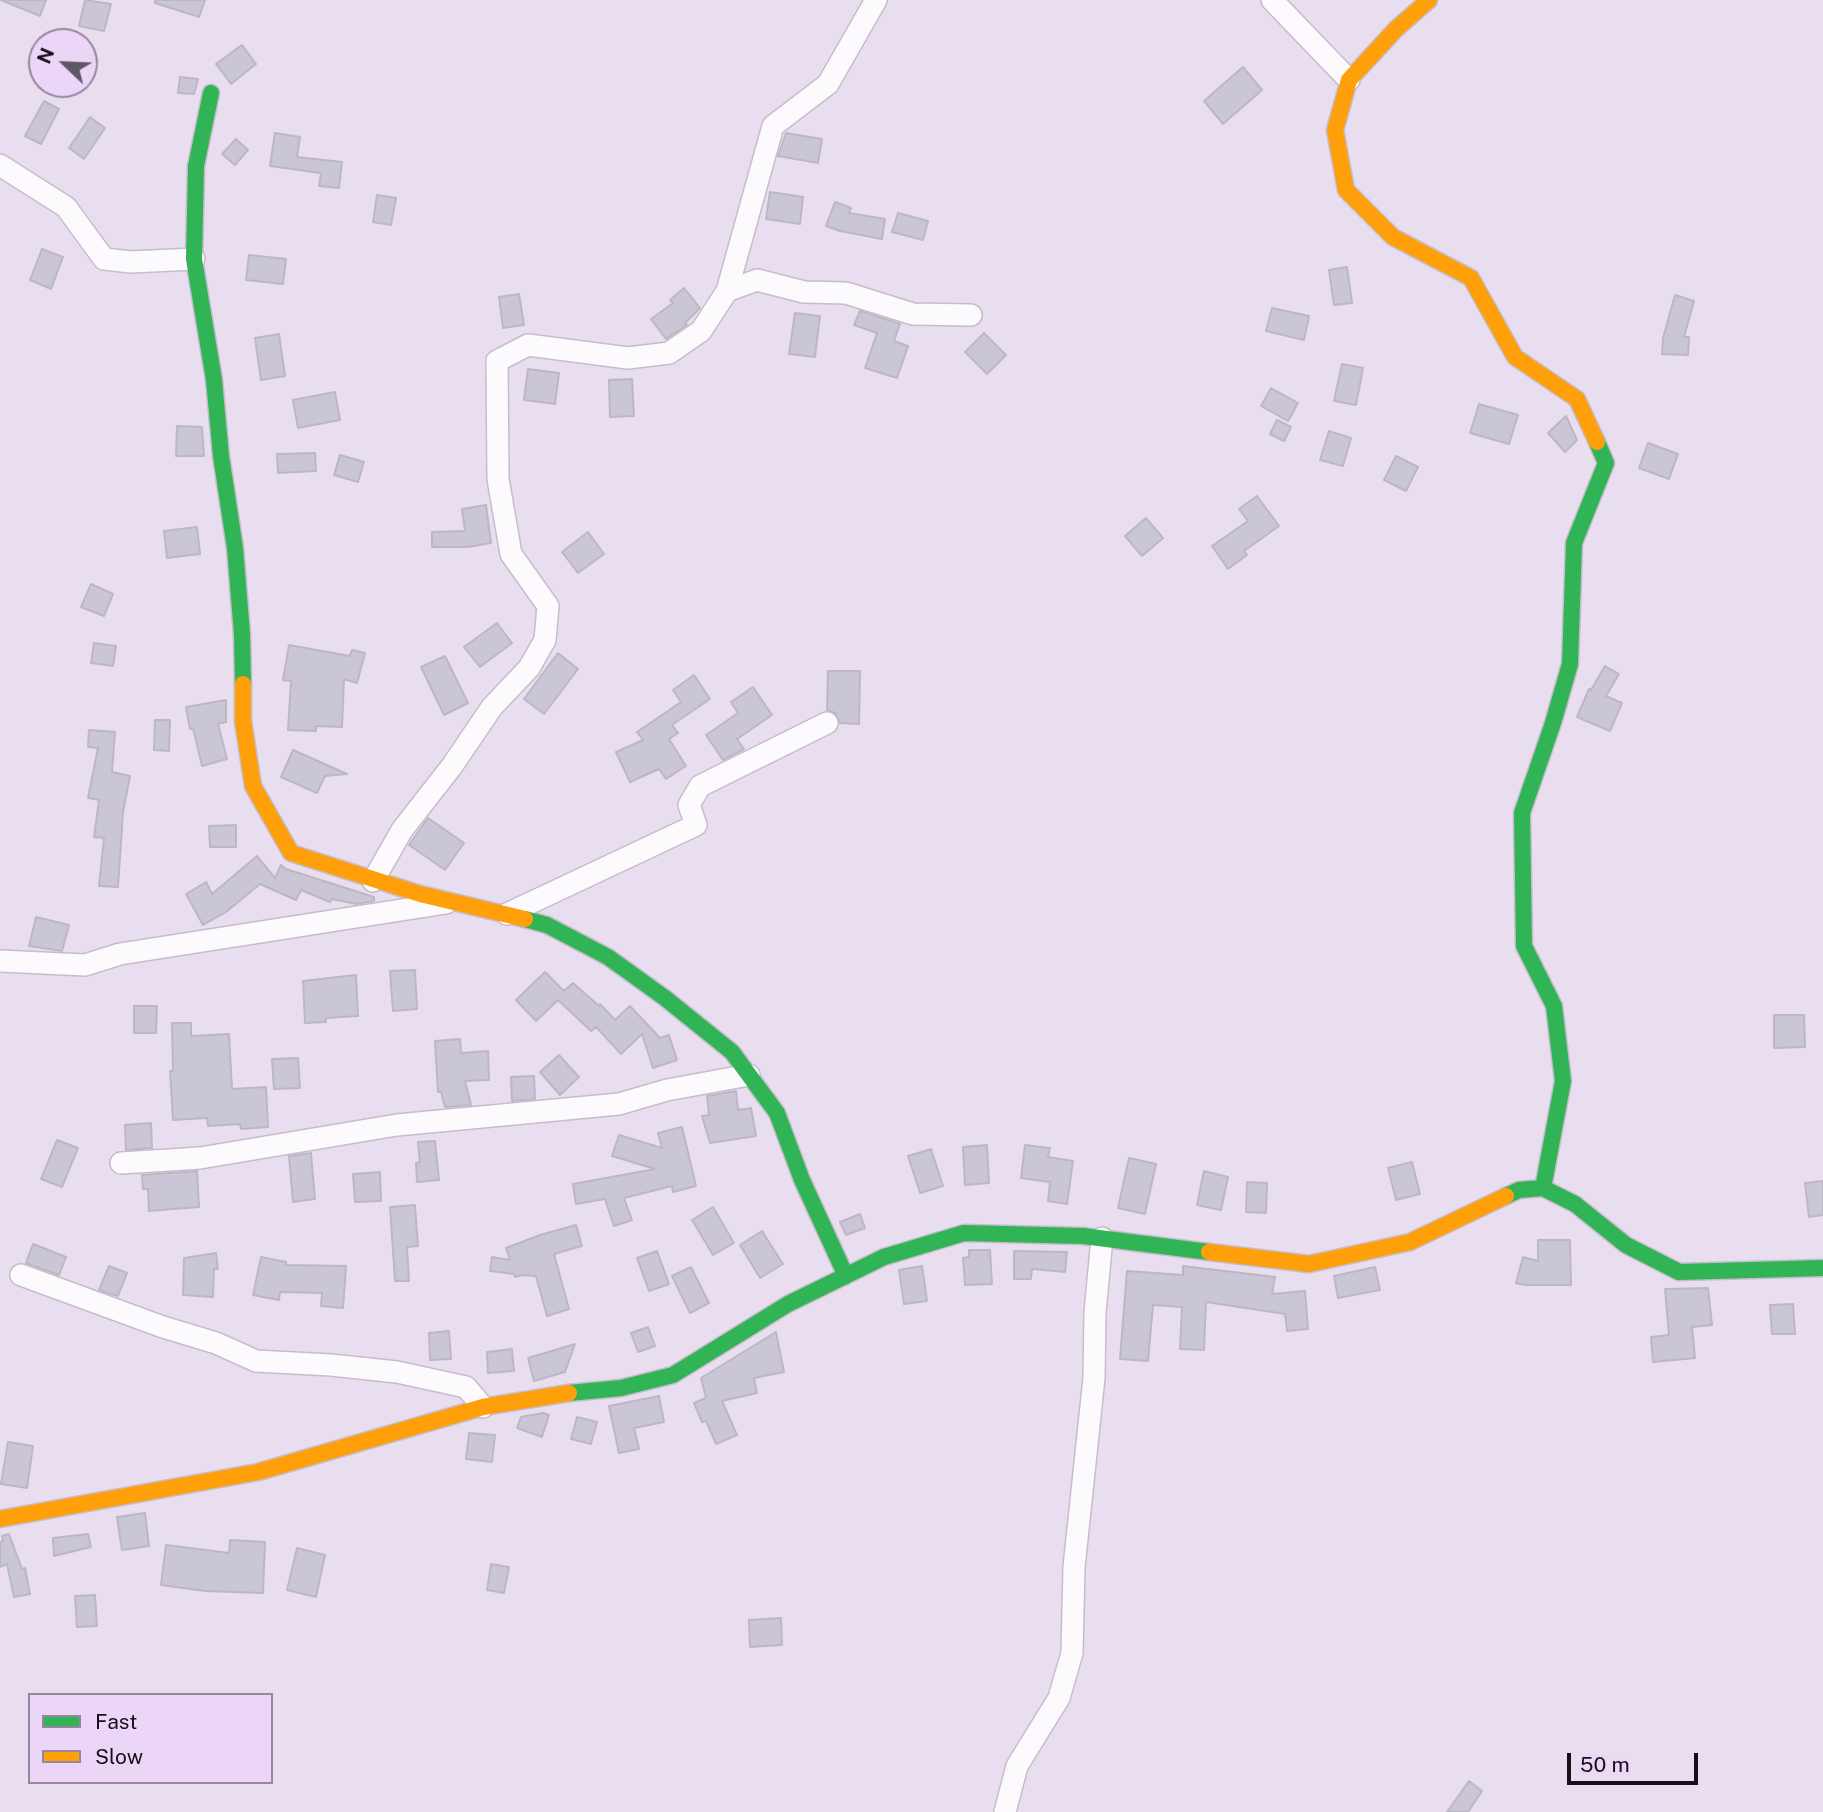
<!DOCTYPE html>
<style>
body{margin:0}
#map{position:relative;width:1823px;height:1812px;overflow:hidden;background:#e9deef;font-family:"Public Sans",sans-serif}
canvas{display:block}
.legend{position:absolute;left:28px;top:1693px;width:245px;height:91px;box-sizing:border-box;background:#ecd6f7;border:2px solid #96869f;margin:0;padding:9px 12px;list-style:none;font-size:21px;color:#160f1a}
.legend li{display:flex;align-items:center;gap:14px;height:35px}
.legend b{width:35px;border:2px solid #96869f}
.north{position:absolute;left:28px;top:28px;width:70px;height:70px;box-sizing:border-box;background:#ecd6f7;border:2px solid #96869f;border-radius:50%;rotate:293deg;font-size:19px;font-weight:700;line-height:28px;text-align:center;color:#160f1a}
.north::after{content:'';display:block;margin:auto;width:24px;height:32px;background:#605765;clip-path:polygon(50% 0,100% 100%,50% 72%,0 100%)}
.scale{position:absolute;left:1567px;top:1753px;width:131px;height:32px;box-sizing:border-box;border:4px solid #160f1a;border-top:0;padding-left:9px;font-size:21px;line-height:24px;white-space:nowrap;color:#160f1a;-webkit-text-stroke:5px #ecd6f7;paint-order:stroke}
</style>
<div id="map">
<canvas width="1823" height="1812"></canvas>
<ul class="legend">
<li><b style="height:9px;background:#30b455"></b>Fast</li>
<li><b style="height:9px;background:#ff9f0a"></b>Slow</li>
</ul>
<div class="north">N</div>
<div class="scale">50 m</div>
</div>
<script>
const context = document.querySelector('canvas').getContext('2d');
context.lineJoin = 'round';
function paint(path, color) { context.fillStyle = color; context.fill(path, 'evenodd'); }
function stroke(path, color, width, dash) { context.strokeStyle = color; context.lineWidth = width; context.lineCap = dash ? 'butt' : 'round'; context.setLineDash(dash || []); context.stroke(path); }
const building = new Path2D(`
 M1,0H46L40,16Z
 M85,0L111,4L104,31L79,26Z
 M155,0H205L199,17L155,3Z
 M242,45L256,64L231,84L216,64Z
 M1243,67L1262,90L1223,124L1204,101Z
 M180,77L198,79L194,94L178,93Z
 M44,101L59,109L41,144L25,136Z
 M90,117L105,128L84,159L69,148Z
 M275,133L300,137L297,157L342,162L339,188L319,186L321,173L270,166Z
 M786,133L822,139L818,163L778,156Z
 M236,139L248,150L235,165L222,154Z
 M770,192L803,197L800,224L766,219Z
 M377,195L396,198L391,225L373,222Z
 M835,202L851,208L849,213L885,219L882,239L840,231L826,226Z
 M898,213L928,221L923,240L892,232Z
 M42,249L63,257L51,289L30,280Z
 M249,255L286,259L283,284L246,280Z
 M1347,267L1352,303L1334,305L1329,270Z
 M684,288L700,308L685,323L687,325L666,339L651,319L673,303L670,300Z
 M519,294L524,325L503,328L499,297Z
 M1675,295L1694,301L1684,337H1689L1688,355L1662,354L1663,338Z
 M1272,308L1309,316L1304,340L1266,331Z
 M860,311L900,324L894,341L908,346L897,378L865,368L877,333L854,325Z
 M795,313L820,316L815,357L789,354Z
 M984,333L1006,355L987,374L965,352Z
 M279,334L285,376L261,380L255,338Z
 M1342,364L1363,368L1356,405L1334,401Z
 M528,369L559,373L555,404L524,400Z
 M632,379L634,416L610,417L609,380Z
 M1271,388L1298,403L1288,421L1261,406Z
 M335,392L340,420L298,428L293,400Z
 M1479,404L1518,415L1509,444L1470,433Z
 M1566,416L1577,440L1565,452L1548,433Z
 M1277,420L1291,427L1284,441L1270,434Z
 M177,426L202,427L204,456H176Z
 M1329,431L1351,438L1343,466L1320,460Z
 M1648,443L1678,454L1669,479L1639,468Z
 M315,453L316,471L278,473L277,454Z
 M340,455L364,462L358,482L334,475Z
 M1396,456L1418,467L1406,491L1384,480Z
 M1257,496L1279,526L1244,551L1247,555L1228,569L1212,546L1248,521L1239,509Z
 M486,505L491,543L468,547H432V532L465,531L462,509Z
 M1146,518L1163,538L1142,556L1125,536Z
 M197,527L200,554L167,558L164,531Z
 M588,532L604,554L578,573L562,552Z
 M91,584L113,594L104,616L81,607Z
 M497,623L512,643L480,667L464,647Z
 M94,643L116,646L113,666L91,663Z
 M289,645L350,656L352,650L365,653L357,683L344,679L342,727L316,726V731L288,730L291,681L283,680Z
 M558,653L578,669L544,714L524,699Z
 M445,656L468,703L444,715L421,667Z
 M1605,666L1619,674L1606,696L1622,703L1610,731L1577,717L1589,689L1591,690Z
 M828,671H860L859,724L840,723L835,713L827,710Z
 M694,675L710,699L672,725L678,733L669,739L686,766L666,779L659,769L630,782L616,752L643,740L637,732L681,702L673,690Z
 M753,687L772,715L737,739L744,749L723,760L706,735L738,713L731,702Z
 M226,700V722L218,724L227,759L202,766L193,728L190,729L186,707Z
 M155,720H170L169,751L154,750Z
 M89,730L115,732L112,772L130,776L123,812L118,887L99,886L104,838L94,837L99,800L88,798L98,748L88,747Z
 M293,750L347,774L325,776L317,793L281,777Z
 M428,818L464,843L445,870L409,845Z
 M236,825V847H210L209,826Z
 M257,856L275,878L281,865L286,869L374,897V901L356,904L332,899L330,902L301,890L296,900L260,884L226,912L203,925L186,894L206,882L212,894Z
 M36,917L69,925L62,951L29,946Z
 M415,970L417,1009L393,1011L390,971Z
 M545,972L564,991L573,983L599,1006L600,1004L615,1020L630,1006L660,1038L669,1035L677,1060L653,1068L642,1034L621,1054L596,1027L591,1031L558,1000L536,1021L516,1000Z
 M356,975L358,1016L326,1018V1022L305,1023L303,981Z
 M134,1006H157L156,1033H134Z
 M1774,1015H1804L1805,1047L1774,1048Z
 M172,1023H191V1036L229,1034L232,1089L266,1087L268,1127L241,1129L240,1124L208,1126L207,1118L173,1120L170,1071H173Z
 M460,1039L461,1053L488,1051L489,1080L465,1081L471,1105L445,1107L441,1092H438L435,1041Z
 M559,1055L579,1077L560,1095L540,1072Z
 M298,1058L300,1088L274,1089L272,1059Z
 M534,1076L535,1099L512,1101L511,1077Z
 M736,1091L738,1110L751,1108L756,1136L710,1143L702,1116L709,1115L707,1096Z
 M151,1123L152,1148L126,1150L125,1125Z
 M682,1127L696,1186L673,1192L672,1186L624,1198L632,1220L614,1226L605,1199L576,1204L573,1184L655,1169L612,1156L619,1135L662,1148L658,1133Z
 M57,1140L78,1148L62,1187L41,1179Z
 M435,1141L439,1180L417,1182L416,1163L420,1162L418,1142Z
 M987,1145L989,1183L965,1185L963,1147Z
 M1025,1145L1050,1148L1048,1157L1073,1161L1067,1204L1048,1201L1050,1182L1021,1178Z
 M931,1149L943,1186L920,1193L908,1156Z
 M311,1153L315,1199L293,1202L289,1156Z
 M1129,1158L1156,1164L1145,1214L1118,1208Z
 M1412,1162L1420,1194L1396,1200L1388,1168Z
 M197,1171L199,1207L149,1211L148,1189H143L142,1175Z
 M1204,1171L1228,1177L1221,1210L1197,1205Z
 M380,1172L381,1201L355,1202L353,1174Z
 M1823,1181V1215L1809,1217L1805,1183Z
 M1247,1182L1267,1183L1266,1213L1246,1212Z
 M415,1205L418,1246L407,1247L409,1281H395L390,1207Z
 M713,1207L734,1243L713,1255L692,1220Z
 M860,1214L865,1228L846,1235L840,1222Z
 M576,1225L582,1246L554,1254L569,1309L547,1316L536,1276L521,1275L515,1277L514,1274L490,1271L492,1257L510,1260L506,1248L540,1235Z
 M762,1231L783,1264L760,1278L740,1245Z
 M1538,1240H1570L1571,1285H1525L1516,1283L1523,1257L1538,1261Z
 M33,1244L66,1257L59,1275L26,1263Z
 M969,1250H990L992,1284L965,1285L963,1258L969,1257Z
 M657,1251L669,1284L649,1291L637,1258Z
 M1014,1251L1067,1252L1065,1272L1032,1269L1031,1279H1014Z
 M216,1253L218,1269H214L213,1297L183,1295L184,1258Z
 M261,1257L286,1262V1265L346,1266L343,1308L321,1306L322,1293L280,1292L279,1300L253,1295Z
 M109,1266L127,1273L118,1296L99,1290Z
 M922,1266L927,1301L904,1304L899,1270Z
 M1183,1266L1275,1277L1272,1294L1305,1291L1308,1329L1287,1331L1285,1314L1206,1302L1204,1350L1180,1349L1182,1307L1153,1305L1148,1361L1120,1359L1127,1271L1183,1275Z
 M691,1267L709,1303L690,1313L672,1276Z
 M1375,1267L1380,1290L1338,1298L1334,1276Z
 M1708,1288L1712,1325L1692,1327L1695,1358L1653,1362L1651,1337L1669,1335L1665,1289Z
 M1793,1304L1795,1334H1772L1770,1305Z
 M648,1327L655,1346L638,1352L631,1333Z
 M449,1331L451,1359L430,1360L429,1333Z
 M776,1332L784,1372L754,1378L757,1393L722,1401L737,1435L716,1444L706,1421L702,1422L694,1403L706,1398L701,1378Z
 M575,1344L565,1372L534,1381L528,1358Z
 M512,1349L514,1371L488,1373L487,1352Z
 M659,1396L664,1422L634,1428L639,1449L619,1453L609,1406Z
 M543,1413L549,1415L542,1437L517,1428L521,1417Z
 M577,1417L597,1422L591,1444L571,1439Z
 M469,1433L495,1435L492,1462L466,1459Z
 M8,1442L33,1446L27,1488L1,1484Z
 M145,1513L149,1546L122,1550L117,1517Z
 M9,1534L22,1569L25,1568L30,1594L14,1597L7,1564L0,1567V1542L3,1541L2,1536Z
 M88,1534L91,1547L54,1556L53,1538Z
 M230,1540L265,1542L263,1593L205,1591L161,1585L166,1545L229,1553Z
 M297,1548L325,1555L316,1597L287,1590Z
 M491,1564L509,1567L504,1593L487,1590Z
 M95,1595L97,1626L77,1627L75,1596Z
 M781,1618L782,1645L750,1647L749,1620Z
 M1469,1781L1482,1791L1468,1812H1447Z`);
paint(building, '#cbc6d6');
stroke(building, '#bcb7c5', 2);
const street = new Path2D(`
 M1272,0L1349,80
 M0,165L66,207L104,259L131,262L194,259
 M727,291L757,280L804,292L846,293L913,314L971,315
 M373,881L402,830L452,766L492,707L529,668L545,640L548,606L511,554L498,479L497,361L528,345L628,358L669,353L701,331L727,291L773,126L828,84L876,0
 M507,914L696,825L689,805L700,786L827,723
 M0,961L85,965L120,954L446,903
 M121,1163L200,1158L397,1125L619,1104L667,1090L749,1075
 M21,1275L163,1327L216,1343L256,1361L331,1365L397,1372L466,1387L483,1407
 M1005,1812L1017,1766L1059,1698L1072,1653L1074,1567L1094,1378L1095,1313L1102,1238`);
const fast = new Path2D(`
 M211,93L196,166L194,259L214,380L221,456L235,548L242,634L243,684
 M525,919L547,925L608,957L665,998L732,1052L777,1113L802,1180L846,1276
 M1543,1188L1563,1081L1554,1006L1524,946L1522,813L1553,723L1570,664L1574,543L1606,463L1597,442
 M1506,1196L1519,1190L1543,1188L1575,1204L1626,1245L1679,1272L1823,1268
 M569,1393L621,1388L673,1375L788,1304L884,1257L964,1233L1083,1236L1209,1252`);
const slow = new Path2D(`
 M1429,0L1396,29L1349,80L1335,130L1346,190L1393,237L1471,278L1515,357L1577,399L1597,442
 M243,684V721L253,786L291,853L420,894L525,919
 M1209,1252L1309,1264L1410,1242L1506,1196
 M0,1519L258,1472L483,1407L569,1393`);
stroke(street, '#c6bdcb', 24);
stroke(fast, '#c6bdcb', 19);
stroke(slow, '#c6bdcb', 19);
stroke(street, '#fcfafd', 21);
stroke(fast, '#30b455', 16);
stroke(slow, '#ff9f0a', 16);
</script>
